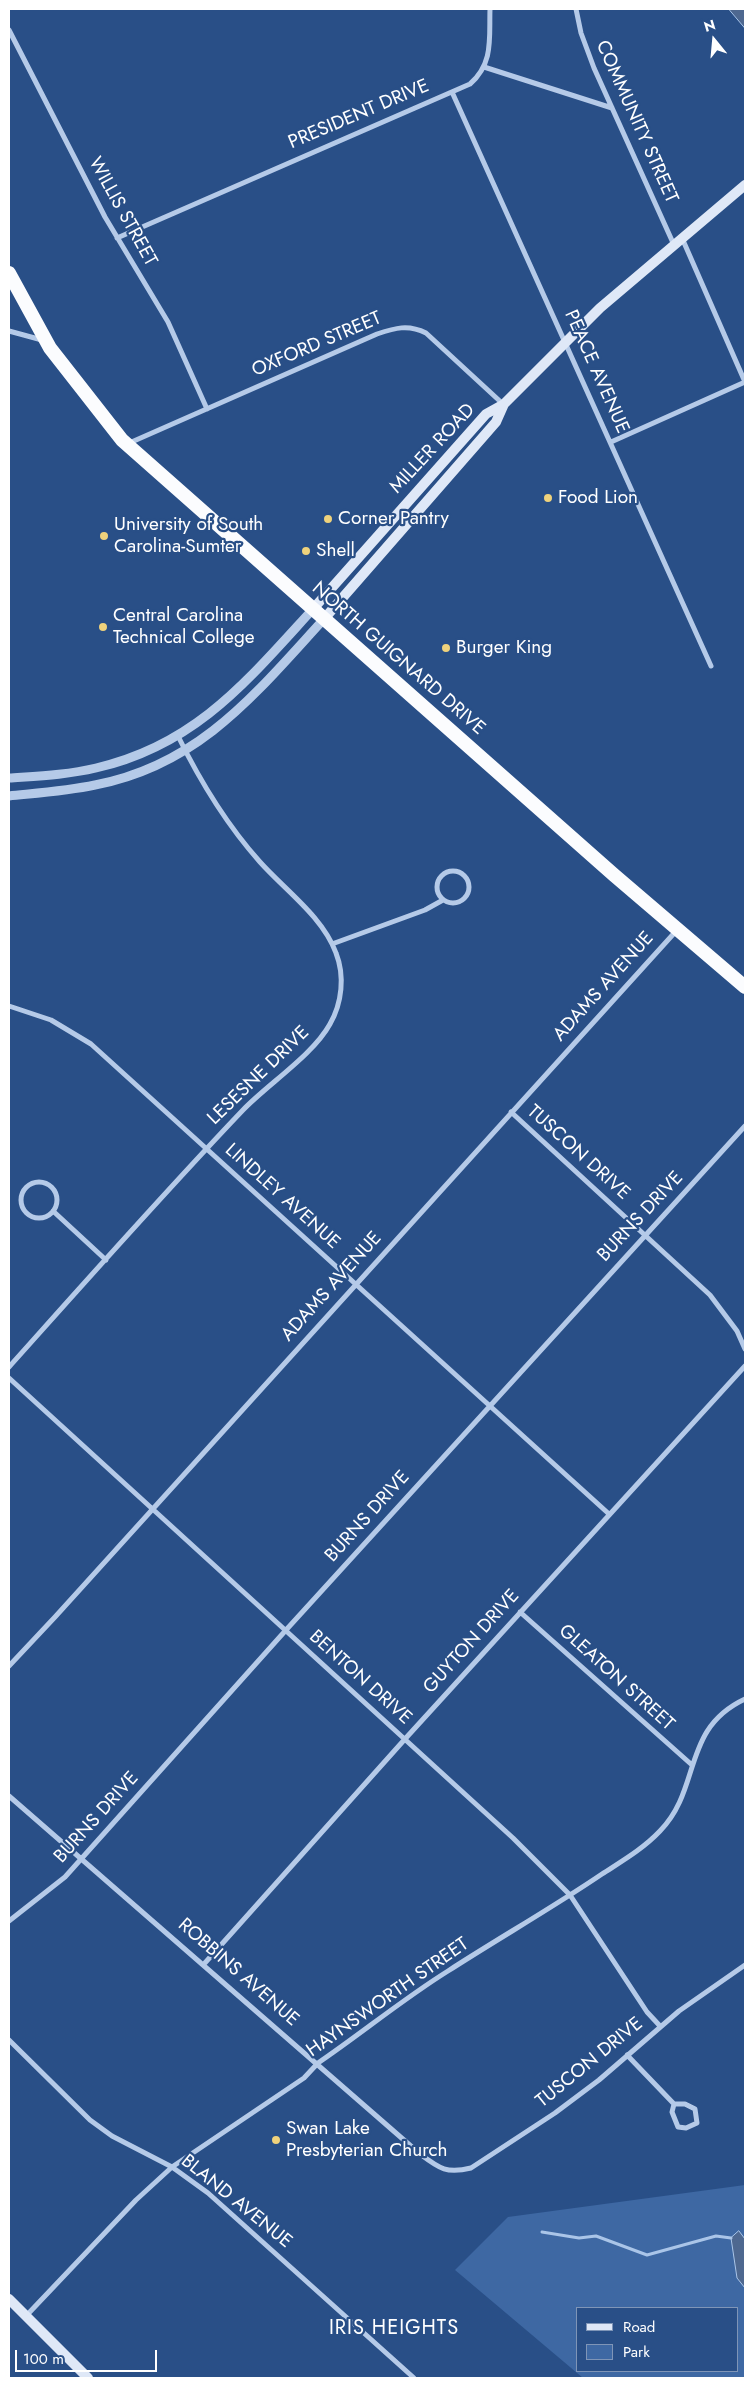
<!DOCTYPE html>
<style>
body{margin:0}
#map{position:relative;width:754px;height:2387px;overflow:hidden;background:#294f87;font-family:Jost,sans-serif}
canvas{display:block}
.frame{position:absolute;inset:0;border:10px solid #fff;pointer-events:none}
.legend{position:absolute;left:576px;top:2307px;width:162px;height:65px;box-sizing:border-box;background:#294f87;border:1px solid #7f95b7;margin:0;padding:6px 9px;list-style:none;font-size:15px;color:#fff}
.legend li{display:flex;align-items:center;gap:10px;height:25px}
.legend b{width:25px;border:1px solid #7f95b7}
.north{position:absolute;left:689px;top:15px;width:50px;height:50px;-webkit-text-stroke:4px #294f87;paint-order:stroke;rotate:343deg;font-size:14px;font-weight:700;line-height:20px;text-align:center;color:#fff}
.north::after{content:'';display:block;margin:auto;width:18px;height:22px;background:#fff;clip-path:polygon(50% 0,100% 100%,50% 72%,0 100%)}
.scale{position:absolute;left:15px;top:2350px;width:142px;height:22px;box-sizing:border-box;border:2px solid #fff;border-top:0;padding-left:6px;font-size:15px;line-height:18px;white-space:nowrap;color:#fff;-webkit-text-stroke:4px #294f87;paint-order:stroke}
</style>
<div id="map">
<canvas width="754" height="2387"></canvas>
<div class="frame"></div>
<ul class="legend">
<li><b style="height:6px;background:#dfe8f7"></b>Road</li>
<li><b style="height:14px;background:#3e68a3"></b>Park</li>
</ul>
<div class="north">N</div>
<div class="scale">100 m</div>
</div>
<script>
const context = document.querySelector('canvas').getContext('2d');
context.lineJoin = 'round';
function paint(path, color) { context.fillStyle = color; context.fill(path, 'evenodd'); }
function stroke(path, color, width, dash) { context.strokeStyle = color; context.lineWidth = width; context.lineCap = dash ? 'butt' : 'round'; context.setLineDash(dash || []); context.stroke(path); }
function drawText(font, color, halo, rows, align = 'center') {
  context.font = font + ' Jost,sans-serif'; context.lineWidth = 4.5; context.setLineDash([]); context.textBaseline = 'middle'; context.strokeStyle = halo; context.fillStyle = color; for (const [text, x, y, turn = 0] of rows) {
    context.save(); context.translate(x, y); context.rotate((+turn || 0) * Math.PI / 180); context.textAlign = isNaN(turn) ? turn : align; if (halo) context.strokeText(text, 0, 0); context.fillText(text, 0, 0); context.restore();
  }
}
paint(new Path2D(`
 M745,2185V2378H583L455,2270L508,2217ZM578,2308H738V2371H578Z`), '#3e68a3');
const water = new Path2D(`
 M729,9H745V28Z
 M739,2231L745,2239V2288L737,2278L731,2238Z`);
paint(water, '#4e6890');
stroke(water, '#aac5e8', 1);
stroke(new Path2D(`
 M542,2232L579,2238L596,2236L647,2255L716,2236L731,2238`), '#aac5e8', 3);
stroke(new Path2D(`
 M576,9L581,33L594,68L674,245
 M9,30L105,217L168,322L207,409
 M484,67L612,108
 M452,92L711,666
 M117,238L470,84C494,63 489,38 490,9
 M682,238L745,382
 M9,331L42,340
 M611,442L745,382
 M127,444L377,334C395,328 408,324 426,333L503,404
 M437 887a16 16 0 1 1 32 0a16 16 0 1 1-32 0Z
 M332,944L425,910L443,900
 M9,1006L51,1020L91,1044L609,1514
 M511,1112L710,1295L737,1331L745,1349
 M21 1200a18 18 0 1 1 36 0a18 18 0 1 1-36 0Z
 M53,1211L106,1260
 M9,1367C86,1281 163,1194 243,1110C268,1084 313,1055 330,1024C342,1003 345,976 336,953C323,917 285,890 260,862C227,825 200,781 178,736
 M9,1378L513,1838L570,1895L647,2012L660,2026
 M520,1612L692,1765
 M9,1666L55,1617L677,930
 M9,1796L420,2154C440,2169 447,2174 471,2168L555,2113L599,2080L679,2011L745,1965
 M9,1921L65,1877L286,1630L745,1126
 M204,1964L405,1739L745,1366
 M9,2040L90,2120L112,2136L172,2167L208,2193L414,2378
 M627,2055L674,2104H685L695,2109L697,2123L686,2128L678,2127L672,2112L674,2104
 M26,2316L136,2200L172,2167L304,2078L318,2063C362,2033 403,1999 448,1971C499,1938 552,1908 602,1874C622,1861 643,1849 660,1831C702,1788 681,1729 745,1699`), '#b5cae8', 5);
stroke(new Path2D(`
 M9,778C38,776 67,775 96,768C196,745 247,681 313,609
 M9,796C38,793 67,791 95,785C200,765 256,693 324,619`), '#b5cae8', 9);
stroke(new Path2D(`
 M313,609L486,414L504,404L600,308L745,185
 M324,619L496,422L504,404
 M9,2299L88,2378`), '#dfe8f7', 10);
stroke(new Path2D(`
 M9,273L50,348L122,440L614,875L745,987`), '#fbfcfe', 14);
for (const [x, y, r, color] of [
 [548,498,5,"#efd27c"],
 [328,519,5,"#efd27c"],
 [104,536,5,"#efd27c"],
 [306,551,5,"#efd27c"],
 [103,627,5,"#efd27c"],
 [446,648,5,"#efd27c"],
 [276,2140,5,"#efd27c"]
]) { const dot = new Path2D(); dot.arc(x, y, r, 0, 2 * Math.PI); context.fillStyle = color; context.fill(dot); stroke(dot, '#294f87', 2); }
drawText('19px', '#fff', '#294f87', [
 ["PRESIDENT DRIVE",359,115,-23],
 ["COMMUNITY STREET",636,122,66],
 ["WILLIS STREET",122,212,61],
 ["OXFORD STREET",317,345,-23],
 ["PEACE AVENUE",596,372,66],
 ["MILLER ROAD",433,449,-47],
 ["NORTH GUIGNARD DRIVE",398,659,41],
 ["ADAMS AVENUE",604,987,-48],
 ["LESESNE DRIVE",259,1076,-44],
 ["TUSCON DRIVE",578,1153,42],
 ["LINDLEY AVENUE",282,1197,42],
 ["BURNS DRIVE",641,1217,-47],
 ["ADAMS AVENUE",332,1287,-48],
 ["BURNS DRIVE",368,1517,-48],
 ["GUYTON DRIVE",472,1642,-48],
 ["BENTON DRIVE",360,1678,42],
 ["GLEATON STREET",616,1678,42],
 ["BURNS DRIVE",97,1818,-48],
 ["ROBBINS AVENUE",238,1973,41],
 ["HAYNSWORTH STREET",388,1998,-35],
 ["TUSCON DRIVE",590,2063,-39],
 ["BLAND AVENUE",236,2202,39]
]);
drawText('19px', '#fff', '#294f87', [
 ["Food Lion",558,498],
 ["Corner Pantry",338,519],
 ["University of South",114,525],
 ["Carolina-Sumter",114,547],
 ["Shell",316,551],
 ["Central Carolina",113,616],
 ["Technical College",113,638],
 ["Burger King",456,648],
 ["Swan Lake",286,2129],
 ["Presbyterian Church",286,2151]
], 'left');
context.letterSpacing = '1px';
drawText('20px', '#fff', '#294f87', [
 ["IRIS HEIGHTS",394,2329]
]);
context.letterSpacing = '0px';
</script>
